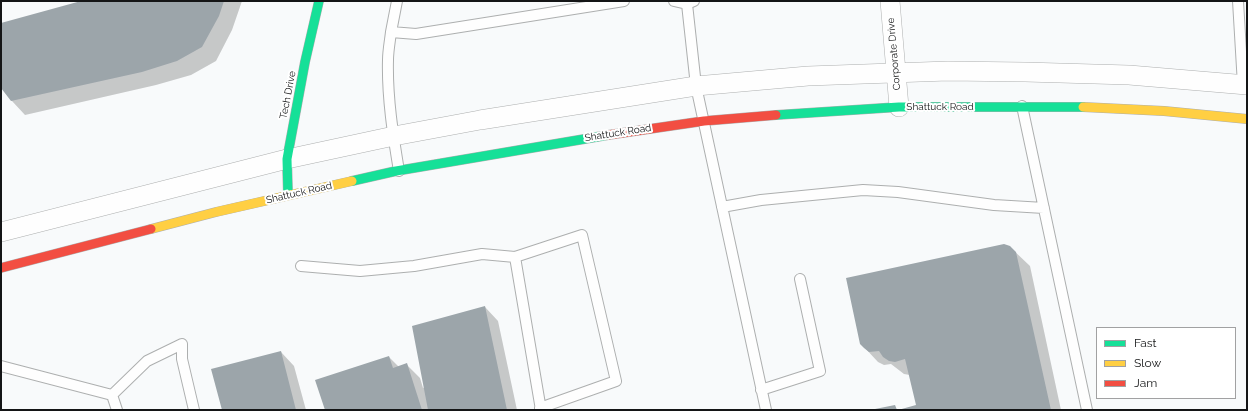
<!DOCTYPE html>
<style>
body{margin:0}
#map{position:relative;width:1248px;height:411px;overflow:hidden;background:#f8fafb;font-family:Raleway,sans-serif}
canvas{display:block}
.frame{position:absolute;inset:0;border:2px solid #141516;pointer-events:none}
.legend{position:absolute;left:1096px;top:327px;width:140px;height:72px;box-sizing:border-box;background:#fff;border:1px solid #a1a1a2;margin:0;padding:5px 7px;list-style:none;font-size:12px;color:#141516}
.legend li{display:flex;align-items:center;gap:8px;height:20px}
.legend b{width:20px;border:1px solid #a1a1a2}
</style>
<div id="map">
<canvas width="1248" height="411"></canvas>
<div class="frame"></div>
<ul class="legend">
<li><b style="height:5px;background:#16e098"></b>Fast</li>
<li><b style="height:5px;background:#ffcf43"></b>Slow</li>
<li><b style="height:5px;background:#f24e42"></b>Jam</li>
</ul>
</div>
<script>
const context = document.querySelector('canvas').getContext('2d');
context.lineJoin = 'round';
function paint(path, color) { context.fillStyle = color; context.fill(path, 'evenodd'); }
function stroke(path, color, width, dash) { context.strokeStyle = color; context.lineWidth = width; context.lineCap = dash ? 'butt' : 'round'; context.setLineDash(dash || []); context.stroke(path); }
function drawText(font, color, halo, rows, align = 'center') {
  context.font = font + ' Raleway,sans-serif'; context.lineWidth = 4; context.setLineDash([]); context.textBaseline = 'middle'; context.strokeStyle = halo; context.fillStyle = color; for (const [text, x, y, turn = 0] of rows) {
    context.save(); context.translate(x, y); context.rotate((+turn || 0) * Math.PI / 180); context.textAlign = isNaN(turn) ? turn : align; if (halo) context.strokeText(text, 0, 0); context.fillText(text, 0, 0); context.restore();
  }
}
paint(new Path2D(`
 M84,1H242L232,30L216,61L191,75L156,85L25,115L12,101L1,86V24Z
 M1010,247L1030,266L1061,410H900L917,406L910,375L904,374L891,364L884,365L878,362L864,347Z
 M485,307L498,321L517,410H326L389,357L399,367L407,365L420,378L423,388L425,387Z
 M281,352L294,366L306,410H223Z`), '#0003');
paint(new Path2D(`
 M81,1H224L219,16L202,47L177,61L142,72L11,101L1,88V23Z
 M1004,244L1010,246L1016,252L1051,410H898L916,405L905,359L895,362L889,361L883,357L879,351L869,352L864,348L860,344L846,278Z
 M485,306L507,410H428L412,326Z
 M281,351L296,410H222L211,369Z
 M389,356L393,368L407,363L422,410H325L315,380Z
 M895,405L897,410H875V409Z`), '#9ca5aa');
const lane = new Path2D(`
 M397,1L391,32L416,34L624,1
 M674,1L687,4L694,1
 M1238,1L1243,85L1245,88
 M687,4L696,86L766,410
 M391,32C390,41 388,51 388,60C387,97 393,135 399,171
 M1022,106L1087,410
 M722,207L761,200L863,190L898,192L994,205L1044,208
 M515,257L582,235L616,381L540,408
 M301,266L360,271L414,266L482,254L515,257L541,410
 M1,366L112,395
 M761,390L820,371L800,279
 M112,395L147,361L182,344V359L194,410
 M112,395L117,410`);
const street = new Path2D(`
 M890,1L899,107
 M1,232L287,159L394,136L480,120L696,86L808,76L948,71L1025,72L1129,75L1247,85`);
const fast = new Path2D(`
 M776,115L899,107H1083
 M352,181L396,171L608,135
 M288,195L287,159L305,62L319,1`);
const slow = new Path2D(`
 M1083,107L1164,111L1247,119
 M151,229L216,212L352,181`);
const jam = new Path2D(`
 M608,135L704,121L776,115
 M1,268L151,229`);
stroke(lane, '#adafaf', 12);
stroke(street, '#adafaf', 20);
stroke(fast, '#adafaf', 10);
stroke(slow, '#adafaf', 10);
stroke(jam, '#adafaf', 10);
stroke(lane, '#fefefe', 10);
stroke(street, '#fefefe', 19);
stroke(fast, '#16e098', 9);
stroke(slow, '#ffcf43', 9);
stroke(jam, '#f24e42', 9);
drawText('10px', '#141516', '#fff', [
 ["Corporate Drive",894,54,-95],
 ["Tech Drive",288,95,-79],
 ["Shattuck Road",940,107],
 ["Shattuck Road",618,133,-9],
 ["Shattuck Road",299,193,-13]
]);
</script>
